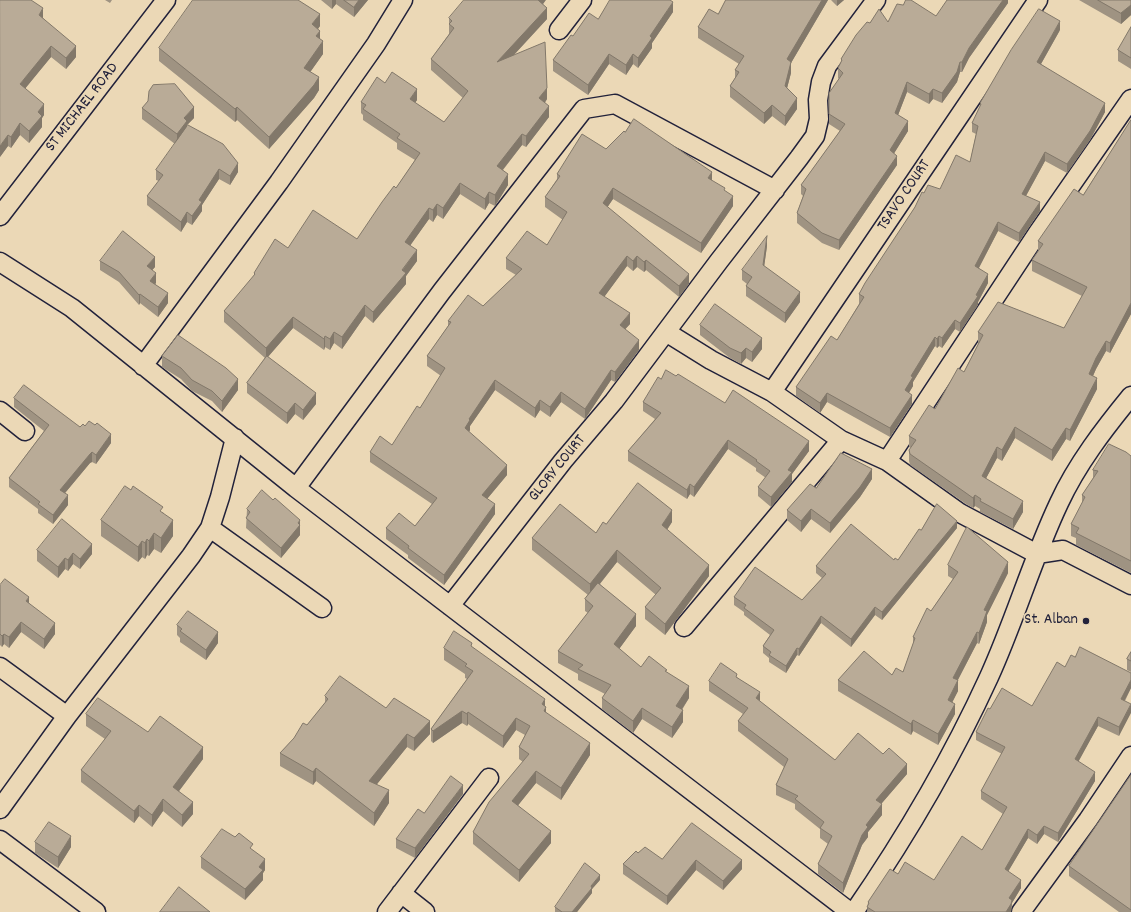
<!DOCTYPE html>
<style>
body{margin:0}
canvas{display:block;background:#ebd8b6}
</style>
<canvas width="1131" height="912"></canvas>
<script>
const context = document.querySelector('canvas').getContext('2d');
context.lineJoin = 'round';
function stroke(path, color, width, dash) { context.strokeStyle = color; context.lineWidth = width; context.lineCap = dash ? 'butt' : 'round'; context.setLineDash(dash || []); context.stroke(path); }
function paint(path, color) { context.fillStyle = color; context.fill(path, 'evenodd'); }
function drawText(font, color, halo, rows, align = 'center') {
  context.font = font + ' Dekko,sans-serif'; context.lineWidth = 3.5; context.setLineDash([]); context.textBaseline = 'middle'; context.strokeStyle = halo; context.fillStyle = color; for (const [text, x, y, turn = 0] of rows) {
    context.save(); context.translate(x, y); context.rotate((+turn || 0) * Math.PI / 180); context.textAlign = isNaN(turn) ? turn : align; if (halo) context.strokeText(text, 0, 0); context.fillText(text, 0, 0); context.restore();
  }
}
const minor = new Path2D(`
 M559,30L582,0
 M0,216L166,0
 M0,262L72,308L296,488L850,912
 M666,332L711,360L772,392L841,440L887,461L960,513L1037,554L1063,550L1131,585
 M143,366L279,182L376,44L403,0
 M772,392L1038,0
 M0,411L25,431
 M887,461L1037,234L1131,99
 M296,488L442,291L584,109L615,104L775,190
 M210,528L322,608
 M450,606L563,461L614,401L719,261L799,158L815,136L819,119L818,100L821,82L827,66L876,0
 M684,627L841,440
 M0,667L67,716
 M0,809L67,716L191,556L210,528L220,497L235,438
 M0,840L96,912
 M401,893L425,912
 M387,912L489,778
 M854,912C905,838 952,758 989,677C1015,620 1032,560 1059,503C1077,464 1104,429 1131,396
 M1021,912L1088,820L1131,756`);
stroke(minor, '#22223b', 21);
stroke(minor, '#ebd8b6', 18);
paint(new Path2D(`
 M105,0H112L110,3Z
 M321,0H368L354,17L336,4L332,9Z
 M726,0H828L791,63V73L787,88L797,109L785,126L772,116L764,124L730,97V86L735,78V70L739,64L698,38V27L718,14Z
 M831,0H844L837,6Z
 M1008,0V3L969,58L962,72H960L957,82L942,103L933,99L929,104L907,92L898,115L908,131L894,153L897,165L839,250L822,243L797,223V213L803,196L801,194V185L840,131L829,124V93L839,79L838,78V68L841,63V59L870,23L888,22L936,16Z
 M1079,0H1131V15L1121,24Z
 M543,4L547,19L514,55L547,99L545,103L549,117L526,147L522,145L503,170L508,185L495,206L489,203L485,210L460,194L443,219L437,215L433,222L429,219L410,245L417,261L406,276V284L373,323L365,316L342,349L334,343L330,350L325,347L324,350L293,328L268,357L316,404L303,420L295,414L287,424L247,393V383L265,358L224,322V311L254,276V273L288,248L357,239L396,188L415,160L397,149V143L363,120V115L361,113V102L385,83L417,100L415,103L444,122L463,98L431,70V59L449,34V18Z
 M673,12L652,43V48L638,68L633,64L626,75L609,64L588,95L553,71V60L573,36L598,19Z
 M43,18L76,57L66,69L51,57L25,88L44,115L42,118V127L29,143L20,135L11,148L8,146L0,157Z
 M320,26L318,29L323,54L310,72L319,90L314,98L269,149L237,120L235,122L159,61V48Z
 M1131,27V69L1118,61V50Z
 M1060,30L1041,64L1105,112L1090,140L1067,173L1045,161L1026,196L1040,211L1019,242L998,231L979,268L988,283L978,302V305L960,332L955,329L942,348L939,346L937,348L935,346L913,382V386L909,393L912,404L890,437L827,402L820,413L796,396V387L837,340L859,304V294L924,193L940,189L970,162L976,134L972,132V123L980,108V103Z
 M142,108L194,118L187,125V126L238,172L230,185L219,179L202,205V211L192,225L187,222L181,232L147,205V196L159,181L156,180V170L175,144L142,119Z
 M1131,120V314L1110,353L1106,351L1096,369L1093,376L1097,389L1070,441L1066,439L1052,461L1015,438L1002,461L997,458L986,478L1023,512L1013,529L980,512V509L975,506L973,508L966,504L910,465L909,461V450L911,448L909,447V436L935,409L964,372L978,344V332L1064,328L1082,296L1032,271V260L1038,252V241L1083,195Z
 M606,149L712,181L725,191L733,206L701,253L613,199L607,207L689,284L679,297L646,270L644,272L637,267L633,271L627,266L604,297L630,324L625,329L639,350L615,382L611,380L585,419L561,402L550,417L540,410L535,418L495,390L470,426V430L469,432L507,475L487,499L495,514L444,585L408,558V555L386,539V528L415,526L432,504L370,462V452L392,445L420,408L441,376L427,366V356L448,326V321L483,306L516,275L506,269V258L547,245L563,220L545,207V197L557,179V174Z
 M767,246L764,266L800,302L785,323L746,296V286L747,284L742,280V270Z
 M100,261L155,267L152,270L156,283L155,284L168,303L158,317L140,303L139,305L119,282L100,270Z
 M700,325L762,349L752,362L746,358L741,364L730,358L700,335Z
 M162,356L238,390L222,412L212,401L192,391L181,379L162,367Z
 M676,376L809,451L792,474V482L771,507L758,496V487L766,478L756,471V468L728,449L694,497L690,494L687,499L628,461V451L655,419L643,411V402L661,379Z
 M14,398L80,427L111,443L96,464L92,462L90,463L65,493L68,505L53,524L38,513V509L9,487V478L44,431L14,407Z
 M1131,456V573L1076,545V538L1071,536V524L1082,503V495L1093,478V470Z
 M872,479L860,497L830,533L811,519L801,532L787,520V510L816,488Z
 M247,509L300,530V535L281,558L246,528Z
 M163,512L173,536L161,553L154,549L149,556L147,555L145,559L142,557L138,562L101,536V520Z
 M672,522L667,530L709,576L665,635L645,619V607L656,595L617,562L600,584L636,626L619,649L641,667L667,672L689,698L682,710L683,722L672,738L642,719L633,733L602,709V698L605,694L578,680V674L558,663V651L588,613L585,611V599L588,595L532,550V538L596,533L606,524Z
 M957,528L882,620L875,615L851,647L821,623L799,656L797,655L786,673L769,662V658L763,653V646L770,635L744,615V612L734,605V597L802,600L822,578L816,573V566L898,560L921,530Z
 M37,550L92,554L80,569L73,564L68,571L65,569L58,578L37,561Z
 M948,565L1008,573L987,615V622L979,644L977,643L958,680V691L952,702L955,714L938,745L913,731L911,735L838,691V680L892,675L903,672L913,644V637L953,579L948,576Z
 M0,585L29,603L55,634L44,649L21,632L9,648L4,644L2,647L0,645Z
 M177,625L218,643L206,660L180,642V638L177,635Z
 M472,647L545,706L546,713L590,755L561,800L536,783L518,805L551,843L519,882L473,844V832L523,762L519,759V747L525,735L516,730L503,748L468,724L467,726L462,723L433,743L431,741V729L467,679L465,678V674L444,660V648Z
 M1131,652V672L1127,670V659Z
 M1075,657L1131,673V688L1125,701L1119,736L1098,726L1078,761L1095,781L1058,842L1044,834L1037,844L1028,838L1008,871L1021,888L1012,903L1011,912H867L868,902L898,874L934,880L982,850L1003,814L981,799V791L1002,754L976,740V732L990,709L1032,706L1065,667Z
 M737,677L760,702L835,760L907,774L881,804L882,815L868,832V837L862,845L843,893L818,874V864L828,844L820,838V829L795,809V804L776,795V785L784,767L738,731V721L743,714L709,691V681Z
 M325,696L386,708L430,734L414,751L407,747L377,784L389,803L374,826L316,781L313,785L280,766V753L307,725L325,703Z
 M86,714L148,732L203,759L179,791L193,814L182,827L163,811L152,827L139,816L134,823L81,782V770L105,739L86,726Z
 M1131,775V912H1119L1069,876V866Z
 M463,794L415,858L396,848V839L424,813Z
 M35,842L71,847L58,868L35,853Z
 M253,850L265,870L263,873V880L245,900L201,868V857Z
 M638,853L662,859L742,860V869L723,890L696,870L667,905L623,874V864Z
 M600,880L592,889V893L577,912H555V907Z`), '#9f9382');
paint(new Path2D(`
 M332,0H336V4L332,9Z
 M359,0H368L354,17V7Z
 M538,0H546L538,11Z
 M822,0H828L791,63V73L785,96V86L787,59Z
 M837,0H844L837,6Z
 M1003,0H1008V3L969,58L962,72V62L969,48Z
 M673,2V12L652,43V48L638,68V58L650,36Z
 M1131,5V15L1121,24V13Z
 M43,8V20L39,15Z
 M547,8V19L497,73V62Z
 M320,14V26L312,37V24Z
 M1060,21V30L1037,71V62Z
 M320,31V43L316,36Z
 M323,41V54L304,81V68Z
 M51,46V57L20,95V84Z
 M76,46V57L66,69V58Z
 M609,54V64L588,95V85Z
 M633,54V64L626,75V65Z
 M960,62V72L957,82L942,103V93Z
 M319,77V90L314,98L269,149V137Z
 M907,82V92L895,123V113Z
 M547,88V99L539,110V98Z
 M417,89V100L410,110V99Z
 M933,89V99L929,104V94Z
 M797,98V109L785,126V116Z
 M1105,103V112L1090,140L1067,173V164Z
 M44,104V115L42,118V127L29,143V131L38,112Z
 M772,105V116L764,124V113Z
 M549,106V117L526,147V136Z
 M194,107V118L187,125V131L177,145V134L184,118Z
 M237,107V120L235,122V109Z
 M908,121V131L890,160V150Z
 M20,123V135L11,148V137Z
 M522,134V145L497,177V166Z
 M8,135V146L0,157V146Z
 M1045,152V161L1022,203V194Z
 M897,156V165L839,250V240Z
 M238,163V172L230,185V176Z
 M219,169V179L202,205V211L192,225V216L199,200Z
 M712,172V182L708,178Z
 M508,174V185L495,206V195Z
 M460,183V194L443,219V208Z
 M613,188V199L603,214V203Z
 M489,192V203L485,210V199Z
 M733,196V206L701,253V243Z
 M1040,202V211L1019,242V233Z
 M437,204V215L433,222V210Z
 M429,208V219L405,253V242Z
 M187,212V222L181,232V222Z
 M998,222V231L975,275V266Z
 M767,236V246L763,275V265Z
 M417,250V261L406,276V284L373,323V312Z
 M627,256V266L599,304V293Z
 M637,256V267L633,271V261Z
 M155,257V267L147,276V266Z
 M646,260V270L644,272V262Z
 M156,273V283L150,290V281Z
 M689,274V284L679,297V286Z
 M988,274V283L978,302V305L960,332V323Z
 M800,292V302L785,323V313Z
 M168,293V303L158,317V307Z
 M140,294V303L139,305V295Z
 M1131,303V314L1110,353V343Z
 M365,305V316L342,349V337Z
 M630,313V324L620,335V325Z
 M293,317V328L266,359V348Z
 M955,320V329L942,348V338Z
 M334,332V343L330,350V339Z
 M325,336V347L324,350V339Z
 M939,336V346L937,348V339Z
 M935,337V346L913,382V386L905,399V390L911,376Z
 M762,338V349L752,362V352Z
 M639,340V350L615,382V372Z
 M1106,341V351L1096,369L1089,385V374L1096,358Z
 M746,348V358L741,364V353Z
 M611,370V380L585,419V409Z
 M1097,378V389L1070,441V430Z
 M238,379V390L222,412V401Z
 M495,380V390L470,426V430L465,439V428L469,419Z
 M561,392V402L550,417V407Z
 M316,393V404L303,420V410Z
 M827,393V402L820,413V403Z
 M912,395V404L890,437V428Z
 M540,400V410L535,418V408Z
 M295,403V414L287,424V413Z
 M1015,427V438L1002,461V450Z
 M1066,428V439L1052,461V450Z
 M111,434V443L96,464V455Z
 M728,440V449L694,497V487Z
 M809,441V451L792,474V482L771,507V497L788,470Z
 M997,447V458L982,486V476Z
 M92,452V462L90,463L60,499V490L90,454Z
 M507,465V475L482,505V495Z
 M872,469V479L860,497L830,533V523Z
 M690,484V494L687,499V490Z
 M68,495V505L53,524V515Z
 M975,495V506L973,508V498Z
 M1023,501V512L1013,529V519Z
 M495,504V514L444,585V575Z
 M811,509V519L801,532V521Z
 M672,510V522L662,537V525Z
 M173,520V536L161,553V538Z
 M300,520V535L281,558V548Z
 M957,521V528L882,620V612Z
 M154,533V549L149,556V541Z
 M147,539V555L145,559V543Z
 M142,541V557L138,562V547Z
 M92,544V554L80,569V559Z
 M617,550V562L590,596V584Z
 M73,553V564L68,571V560Z
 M65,558V569L58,578V567Z
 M1008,562V573L987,615V622L979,644V633L984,610Z
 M709,565V576L665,635V624Z
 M29,597V608L26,601Z
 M875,607V615L851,647V639Z
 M636,614V626L614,656V644Z
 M821,616V623L799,656V649Z
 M21,622V632L9,648V637Z
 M55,623V634L44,649V639Z
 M218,632V643L206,660V650Z
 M977,632V643L953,689V678Z
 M4,634V644L2,647V636Z
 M797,648V655L786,673V666Z
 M958,680V691L948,711V700Z
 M1131,680V688L1121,707V699Z
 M689,686V698L676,718V706Z
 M760,692V702L756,698Z
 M545,699V709L546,707V719L542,704Z
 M955,704V714L938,745V734Z
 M1131,704V713L1119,736V727Z
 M642,708V719L633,733V721Z
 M683,710V722L672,738V727Z
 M462,711V723L433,743V731Z
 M468,712V724L467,726V714Z
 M1098,717V726L1075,768V759Z
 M516,718V730L503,748V736Z
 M913,720V731L911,735V724Z
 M430,721V734L414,751V738Z
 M407,734V747L369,794V781Z
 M590,743V755L561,800V788Z
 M203,747V759L173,799V787Z
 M907,764V774L876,810V800Z
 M316,768V781L313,785V772Z
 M536,771V783L512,813V801Z
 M1095,772V781L1058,842V833Z
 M463,785V794L415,858V848Z
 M389,790V803L374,826V813Z
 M163,799V811L152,827V815Z
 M193,802V814L182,827V815Z
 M882,804V815L868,832V837L862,845L843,893V883L866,825Z
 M139,805V816L134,823V811Z
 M1044,826V834L1037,844V835Z
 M1028,829V838L1005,877V869Z
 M551,831V843L519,882V870Z
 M71,836V847L58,868V857Z
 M265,859V870L263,873V880L245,900V889L259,867Z
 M696,860V870L667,905V896Z
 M742,860V869L723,890V881Z
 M600,875V880L592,889V893L577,912H572L591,886Z
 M1021,880V888L1012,903L1011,912H1006L1009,898Z`), '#82786a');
const building = new Path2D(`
 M0,0H31L43,8L39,15L76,46L66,58L51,46L20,84L44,104L38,112L42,116L29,131L20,123L11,137L8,135L0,146Z
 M193,0H298L320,14L312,24L320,31L316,36L323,41L304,68L319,77L314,85L269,137L237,107L235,109L159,48Z
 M344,0H359L354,7Z
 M464,0H538L547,8L497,62L545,42L547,88L539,98L549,106L526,136L522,134L497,166L508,174L495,195L489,192L485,199L460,183L443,208L437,204L433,210L429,208L405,242L417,250L402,270L406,273L373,312L365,305L342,337L334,332L330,339L325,336L324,339L293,317L266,348L224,311L255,274L254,273L275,239L288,248L313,210L357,239L382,202L394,186L396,188L420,153L397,138L400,134L363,109L366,105L361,102L377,77L385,83L392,72L417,89L410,99L444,122L468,91L431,59L454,28L449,24L452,21L449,18Z
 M610,0H670L673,2L650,36L652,38L638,58L633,54L626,65L609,54L588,85L553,60L571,35L573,36L589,13L598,19Z
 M726,0H822L787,59L791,62L785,86L797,98L785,116L772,105L764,113L730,86L739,72L735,70L744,56L698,27L709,9L718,14Z
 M906,0H911L936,16L947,0H1003L969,48L962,62H960L957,72L942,93L933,89L929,94L907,82L895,113L908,121L890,150L897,156L839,240L822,233L797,213L806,189L801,185L845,124L829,114V93L843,73L838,68L842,60L841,59L856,35L867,22L870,23L879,9L888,22L897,4L903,5Z
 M1098,0H1131V5L1121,13Z
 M1039,9L1060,21L1037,62L1105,103L1090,131L1067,164L1045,152L1022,194L1040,202L1019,233L998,222L975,266L988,274L976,295L978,296L960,323L955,320L942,338L939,336L937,339L935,337L911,376L913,377L905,390L912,395L890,428L827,393L820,403L796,387L831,336L837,340L864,297L859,294L865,283L915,207L922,192L924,193L928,185L940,189L956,155L970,162L978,126L972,123L981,104L980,103L1011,50Z
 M1131,27V58L1118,50Z
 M175,84L194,107L184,118L187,121L177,134L142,108L148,101L149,91L153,85Z
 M634,119L712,172L708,178L725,188L724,190L733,196L701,243L613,188L603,203L689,274L679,286L646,260L644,262L637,256L633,261L627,256L599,293L630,313L620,325L639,340L615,372L611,370L585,409L561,392L550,407L540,400L535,408L495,380L469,419L470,420L465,428L507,465L482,495L495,504L444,575L408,548L409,546L386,528L399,513L415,526L437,498L370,452L380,436L392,445L417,406L420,408L445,368L427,356L451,322L448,321L468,295L483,306L522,269L506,258L527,231L547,245L567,212L545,197L560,176L557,174L582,134L606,149L624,131L625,132Z
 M1131,120V303L1110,343L1106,341L1096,358L1089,374L1097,378L1070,430L1066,428L1052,450L1015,427L1002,450L997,447L982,476L1023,501L1013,519L980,501L981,499L975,495L973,498L966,493L910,454L909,450L916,440L909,436L929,405L935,409L958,368L964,372L983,335L978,332L998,302L1064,328L1087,287L1032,260L1043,244L1038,241L1074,189L1083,195Z
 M188,125L223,144L238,163L230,176L219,169L199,200L202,202L192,216L187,212L181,222L147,196L163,175L156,170Z
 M123,231L155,257L147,266L156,273L150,281L168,293L158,307L140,294L139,295L119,272L100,261Z
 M767,236L763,265L800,292L785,313L746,286L752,277L742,270Z
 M715,304L762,338L752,352L746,348L741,353L730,348L700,325Z
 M178,335L226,368L238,379L222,401L212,391L192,380L181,368L162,356Z
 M267,356L316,393L303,410L295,403L287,413L247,383Z
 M666,370L676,376L678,374L725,403L733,390L809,441L788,470L792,472L771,497L758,487L770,471L756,461L757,460L728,440L694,487L690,484L687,490L628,451L661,413L643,402L658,377L661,379Z
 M24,385L80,427L83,424L85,426L89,421L95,425L97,423L111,434L96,455L92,452L90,454L60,490L68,495L53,515L38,504L40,502L9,478L49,425L14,398Z
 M1109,444L1126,452L1131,456V561L1076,533L1079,528L1071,524L1085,497L1082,495L1098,471L1093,470Z
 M841,453L872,469L860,487L830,523L811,509L801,521L787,510L810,484L816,488Z
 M638,483L672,510L662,525L709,565L665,624L645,607L661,588L617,550L590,584L532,538L560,504L596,533L603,522L606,524Z
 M125,486L131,490L133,486L163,507L160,511L173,520L161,538L154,533L149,541L147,539L145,543L142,541L138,547L101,520Z
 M262,490L273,500L275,498L300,520L298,523L300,525L281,548L246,518L250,512L247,509Z
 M937,504L957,521L882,612L875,607L851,639L821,616L799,649L797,648L786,666L769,655L771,652L763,646L774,630L744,608L746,605L734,597L755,567L802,600L826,574L816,566L851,524L894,560L895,558L898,560L919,529L921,530Z
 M62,519L92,544L80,559L73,553L68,560L65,558L58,567L37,550Z
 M967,527L1008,562L984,610L987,611L979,633L977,632L953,678L958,680L948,700L955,704L938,734L913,720L911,724L838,680L864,651L892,675L896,668L903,672L915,638L913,637L927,608L931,611L958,572L948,565Z
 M5,579L29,597L26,601L55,623L44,639L21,622L9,637L4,634L2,636L0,634V585Z
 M598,583L636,614L614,644L641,667L649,656L667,670L665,671L689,686L676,706L683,710L672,727L642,708L633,721L602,698L611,685L578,669L583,665L558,651L593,606L585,599Z
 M188,611L218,632L206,650L180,631L182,629L177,625Z
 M454,631L472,643L471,646L545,699L542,704L546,707L544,711L590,743L561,788L536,771L512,801L551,831L519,870L473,832L489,802L529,754L519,747L530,726L516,718L503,736L468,712L467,714L462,711L433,731L431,729L473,671L465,666L467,664L444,648Z
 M1080,647L1131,673V680L1121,699L1131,704L1119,727L1098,717L1075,759L1095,772L1058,833L1044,826L1037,835L1028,829L1005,869L1021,880L1009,898L1012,900L1011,904L1006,912H875L867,907L869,903L868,902L890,869L898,874L905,862L934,880L962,836L982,850L1007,807L981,791L1005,747L976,732L988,708L990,709L1002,688L1032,706L1057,662L1065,667L1071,655L1075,657Z
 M1131,652V661L1127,659Z
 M721,663L737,674L736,677L760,692L756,698L835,760L858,733L883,754L889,748L907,764L876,800L882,804L866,825L868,827L862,835L843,883L818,864L832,836L820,828L824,822L795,799L798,796L776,785L788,759L738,721L748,708L709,681Z
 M340,676L386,708L394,698L430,721L414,738L407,734L369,781L389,790L374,813L316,768L313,772L280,753L294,738L303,723L307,725L328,699L325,696Z
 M98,698L148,732L160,716L203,747L173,787L193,802L182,815L163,799L152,815L139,805L134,811L81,770L111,731L86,714Z
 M1131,775V910L1069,866Z
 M451,776L463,785L415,848L396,839L418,809L424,813Z
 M49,822L71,836L58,857L35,842Z
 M692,823L742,860L723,881L696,860L667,896L623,864L636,851L638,853L645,847L662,859Z
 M222,829L235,837L239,833L253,844L250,848L265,859L259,867L263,870L245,889L201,857Z
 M585,863L600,875L591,886L592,888L572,912H562L555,907Z
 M179,887L210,912H160Z`);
paint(building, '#b9ab97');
stroke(building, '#82786a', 1);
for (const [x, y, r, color] of [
 [1086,621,4,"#22223b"]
]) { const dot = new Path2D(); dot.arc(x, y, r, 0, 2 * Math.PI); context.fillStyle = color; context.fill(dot); stroke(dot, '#ebd8b6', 1.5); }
drawText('16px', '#22223b', '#ebd8b6', [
 ["ST MICHAEL ROAD",83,108,-52],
 ["TSAVO COURT",905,196,-56],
 ["GLORY COURT",558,469,-51]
]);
drawText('16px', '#22223b', '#ebd8b6', [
 ["St. Alban",1078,621]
], 'right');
</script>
